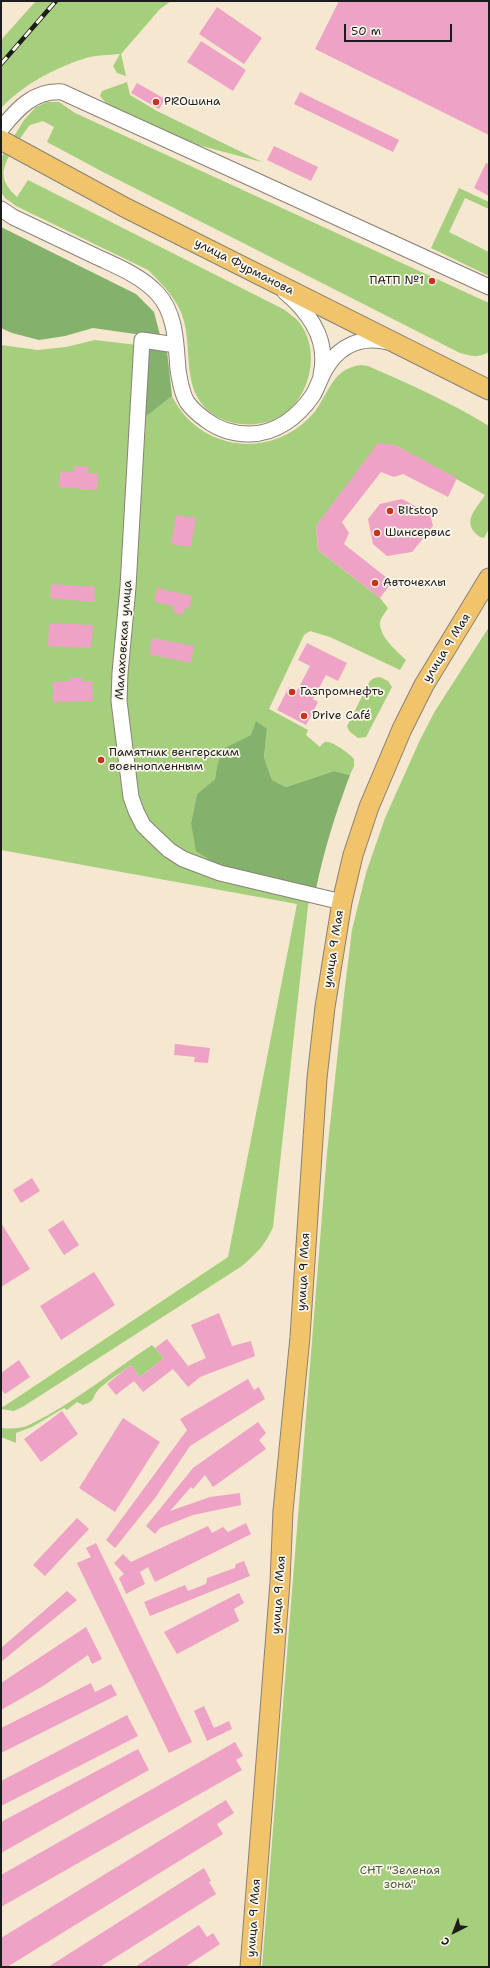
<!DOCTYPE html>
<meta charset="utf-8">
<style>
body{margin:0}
#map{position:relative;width:490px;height:1968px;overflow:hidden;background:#f5e7d0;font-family:"Shantell Sans",sans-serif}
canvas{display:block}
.frame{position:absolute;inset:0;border:2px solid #1c1c1c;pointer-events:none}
.north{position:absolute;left:434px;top:1912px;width:40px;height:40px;-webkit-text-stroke:3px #fbf7ec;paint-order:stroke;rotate:222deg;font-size:11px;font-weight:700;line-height:16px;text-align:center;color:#1c1c1c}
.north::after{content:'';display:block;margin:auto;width:14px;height:18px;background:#1c1c1c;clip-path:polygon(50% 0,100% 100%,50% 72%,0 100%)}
.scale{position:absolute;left:344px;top:24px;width:108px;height:18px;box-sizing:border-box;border:2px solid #1c1c1c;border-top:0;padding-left:5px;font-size:12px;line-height:14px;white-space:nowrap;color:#1c1c1c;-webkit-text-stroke:3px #fbf7ec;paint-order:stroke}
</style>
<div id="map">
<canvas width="490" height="1968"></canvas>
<div class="frame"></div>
<div class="north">С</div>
<div class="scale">50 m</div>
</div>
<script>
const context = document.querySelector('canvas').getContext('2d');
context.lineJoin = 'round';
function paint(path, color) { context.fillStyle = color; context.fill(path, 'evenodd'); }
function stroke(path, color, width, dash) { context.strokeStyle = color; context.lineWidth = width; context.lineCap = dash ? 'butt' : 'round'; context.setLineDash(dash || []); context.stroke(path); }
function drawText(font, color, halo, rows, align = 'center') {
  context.font = font + ' "Shantell Sans",sans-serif'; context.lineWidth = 3.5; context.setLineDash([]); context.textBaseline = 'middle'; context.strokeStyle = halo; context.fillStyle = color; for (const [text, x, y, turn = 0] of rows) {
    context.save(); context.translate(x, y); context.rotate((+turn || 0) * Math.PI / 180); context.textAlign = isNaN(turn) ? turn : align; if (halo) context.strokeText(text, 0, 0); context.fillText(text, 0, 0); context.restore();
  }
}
paint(new Path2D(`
 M36,1H171L160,9L121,54L126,76L117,73L113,66L120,54C109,55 96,55 86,58C54,68 24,84 1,108V40Z
 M127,82L130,95L157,111L262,162L198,145L114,108L107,104L100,96L102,91Z
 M47,102H59L75,113L489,303V352C479,358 470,356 460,353L103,172L47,142L54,127L43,121L30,125C23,133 18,142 12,151C0,171 0,181 17,197L28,180L285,310C289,314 295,317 299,322C318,346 313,384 293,406C273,429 233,430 210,412C182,390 192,352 184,321C178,299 163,285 148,270L16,206L5,198L1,192V158L24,120L36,107Z
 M459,188L489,202V209L465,198L449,232L489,252V276L431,248Z
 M95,340L137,345L124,560L128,797L168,853L309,902L308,906L273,1227C266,1244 256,1254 242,1266L24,1406L14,1411L1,1409V1405L3,1407L228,1257L297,904L1,850V345L38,350L66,347Z
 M361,365L368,366C409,384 450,402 489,426V529L484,538L480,537C460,523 476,509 485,495L395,445L379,444L316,526L318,550L380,598L388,608C386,612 381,617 380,622C379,637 397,651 406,660L400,670L330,637L310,631L304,635L269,709L308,730L306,735L320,747C321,745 323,743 325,742C331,740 350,754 354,759V766L350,775L334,771L286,787L272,780L264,757L267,729L239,742L217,766L215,779L197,794L191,823L219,866L185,855L153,830L140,809L124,703L143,419L172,396C198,449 266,460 308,419C329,400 328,369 361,365Z
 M489,627V1967H262L327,1153L344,995L352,930L366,873L385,818L420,740L435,711Z
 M380,677L388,681L392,687L366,737L358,738L349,731L347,726L370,681L374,678Z
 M152,1345L164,1358L140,1377L131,1365C122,1372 104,1383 98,1390C91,1398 97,1400 83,1405L77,1402L67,1410L64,1408L32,1427L16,1433V1443L1,1437V1428C11,1429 22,1429 31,1424C71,1405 114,1370 152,1345Z`), '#a5cf7c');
paint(new Path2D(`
 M1,227L136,294L154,312L160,335H142L93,328L65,336L39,340L12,333L1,328Z
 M145,349L167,351L172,396L143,419Z
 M256,721L267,729L264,757L272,780L286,787L334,771L350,775C336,812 324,850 316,889L219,866L196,851L191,823L197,794L215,779L217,766L223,749L251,735Z`), '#84b26c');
paint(new Path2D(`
 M339,1H489V135L315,49Z
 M217,7L262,38L244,64L199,34Z
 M201,41L246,70L233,91L187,62Z
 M137,83L165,99L159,109L131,93Z
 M300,92L399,140L393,152L294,104Z
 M274,146L318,167L311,181L267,160Z
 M486,163L489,164V196L474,188Z
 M378,443L395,445L457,478L448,497L403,474L394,477L381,472L342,522L349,533L344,544L392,582L380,598L318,550L316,526Z
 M74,466L89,467L88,473H98L97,490L59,487L60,471L74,472Z
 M402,499L430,514L433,526L412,552L387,556L373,544L368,519L380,504Z
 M176,515L196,518L191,547L171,544Z
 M51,584L95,587L94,602L50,598Z
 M157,588L192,596L189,609L185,608L183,615L173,612L174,606L154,602Z
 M49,623L93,625L91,648L48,646Z
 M152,638L194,646L191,663L149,654Z
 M307,643L347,663L338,681L326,675L313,699L318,702L306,725L277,710L289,687L297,691L310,666L298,660Z
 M70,677H82V681H92L93,701L53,702V682L70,681Z
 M175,1044L210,1048L208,1063L194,1062L195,1057L174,1055Z
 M32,1178L40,1191L21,1203L13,1190Z
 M63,1220L79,1245L64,1255L48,1230Z
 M1,1223L30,1269L1,1287Z
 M94,1272L115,1305L61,1340L40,1306Z
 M219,1313L232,1346L251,1341L255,1356L200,1377L188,1387L173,1369L143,1392L134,1381L116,1395L107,1384L131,1365L140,1377L164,1358L155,1348L167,1339L188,1366L206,1358L191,1325Z
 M19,1360L30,1377L5,1394L1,1389V1373Z
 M248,1379L254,1390L259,1387L265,1399L190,1446L155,1498L115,1548L106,1540L187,1430L180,1419Z
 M62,1411L78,1434L41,1462L24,1439Z
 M123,1418L160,1442L115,1512L79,1488Z
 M258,1422L266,1433L259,1440L266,1449L213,1487L205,1475L193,1489L191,1487L170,1511L210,1497L240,1493L241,1505L193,1515L160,1528L155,1534L146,1526L193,1468Z
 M77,1518L89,1529L45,1576L33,1565Z
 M246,1523L251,1534L155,1582L148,1567L140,1572L145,1584L126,1594L119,1578L124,1574L114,1563L123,1554L131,1562L208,1526L212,1533L223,1527L228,1532Z
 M96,1543L192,1742L169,1753L77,1563L91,1557L86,1548Z
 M244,1561L250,1576L150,1616L144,1602L185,1585L188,1591L206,1584L207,1578L235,1568L236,1564Z
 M67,1591L77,1600L1,1662V1648Z
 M239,1593L244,1603L234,1609L239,1621L177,1654L164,1632Z
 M86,1627L102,1659L92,1664L88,1655L43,1686L1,1710V1683Z
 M91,1683L95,1692L111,1684L117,1695L1,1753V1728Z
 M204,1706L214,1728L229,1721L232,1729L207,1741L194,1711Z
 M127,1715L138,1736L1,1806V1781Z
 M235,1742L243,1756L236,1760L242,1770L1,1907V1875Z
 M138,1749L149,1770L1,1853V1822Z
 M226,1800L234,1813L217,1824L223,1834L7,1967H1V1938Z
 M204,1868L211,1881L209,1882L216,1894L100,1967H48Z
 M199,1925L207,1937L213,1933L220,1944L185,1967H135Z`), '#eea2c5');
const minor = new Path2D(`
 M1,129C17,109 34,90 62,92L489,287
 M1,209L13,217C40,230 68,243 95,256C116,266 140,275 157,293C176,313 176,344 178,370C180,381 181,392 187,402C192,409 199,415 206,420C218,429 234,434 249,434C276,434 298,417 313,395C318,386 321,376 326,368C340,345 362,336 388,342
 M285,292C310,313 329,341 321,375
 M176,345L142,340L128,587L120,673L119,701L131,797L136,811L143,825L150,832L169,850L183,859L220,873L342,902`);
const major = new Path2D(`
 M1,140L126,208L489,390
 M250,1967L280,1582L283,1511L300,1337L317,1078L325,1007L342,902L353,855L369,807L402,729L424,685L489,578`);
stroke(minor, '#888276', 17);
stroke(major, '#888276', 21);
stroke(minor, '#fff', 15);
stroke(major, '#f1c36a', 19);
const rail = new Path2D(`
 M1,64L56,1`);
stroke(rail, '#1c1c1c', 4.5);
stroke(rail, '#fbf7ec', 3, [9]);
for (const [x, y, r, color] of [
 [156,102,4,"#c8321e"],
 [432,281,4,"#c8321e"],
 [390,511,4,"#c8321e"],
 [377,533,4,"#c8321e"],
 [375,583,4,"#c8321e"],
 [292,692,4,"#c8321e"],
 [304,716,4,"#c8321e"],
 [101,760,4,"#c8321e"]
]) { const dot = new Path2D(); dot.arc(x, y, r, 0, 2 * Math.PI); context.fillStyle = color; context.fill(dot); stroke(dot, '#fbf7ec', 1.5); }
drawText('12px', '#1c1c1c', '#fbf7ec', [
 ["PROшина",164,102],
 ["ПАТП №1",424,281,"right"],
 ["Bitstop",398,511],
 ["Шинсервис",385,533],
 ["Авточехлы",383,583],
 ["Газпромнефть",300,692],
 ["Drive Café",312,716],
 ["Памятник венгерским",109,753],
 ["военнопленным",109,767]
], 'left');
drawText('12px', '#1c1c1c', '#fbf7ec', [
 ["улица Фурманова",244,267,27],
 ["Малаховская улица",124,640,-86],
 ["улица 9 Мая",447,648,-58],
 ["улица 9 Мая",334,949,-81],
 ["улица 9 Мая",304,1272,-87],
 ["улица 9 Мая",279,1595,-86],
 ["улица 9 Мая",254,1918,-86]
]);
drawText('12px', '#4c5b3e', '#fbf7ec', [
 ["СНТ \"Зеленая",400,1871],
 ["зона\"",400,1885]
]);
</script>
